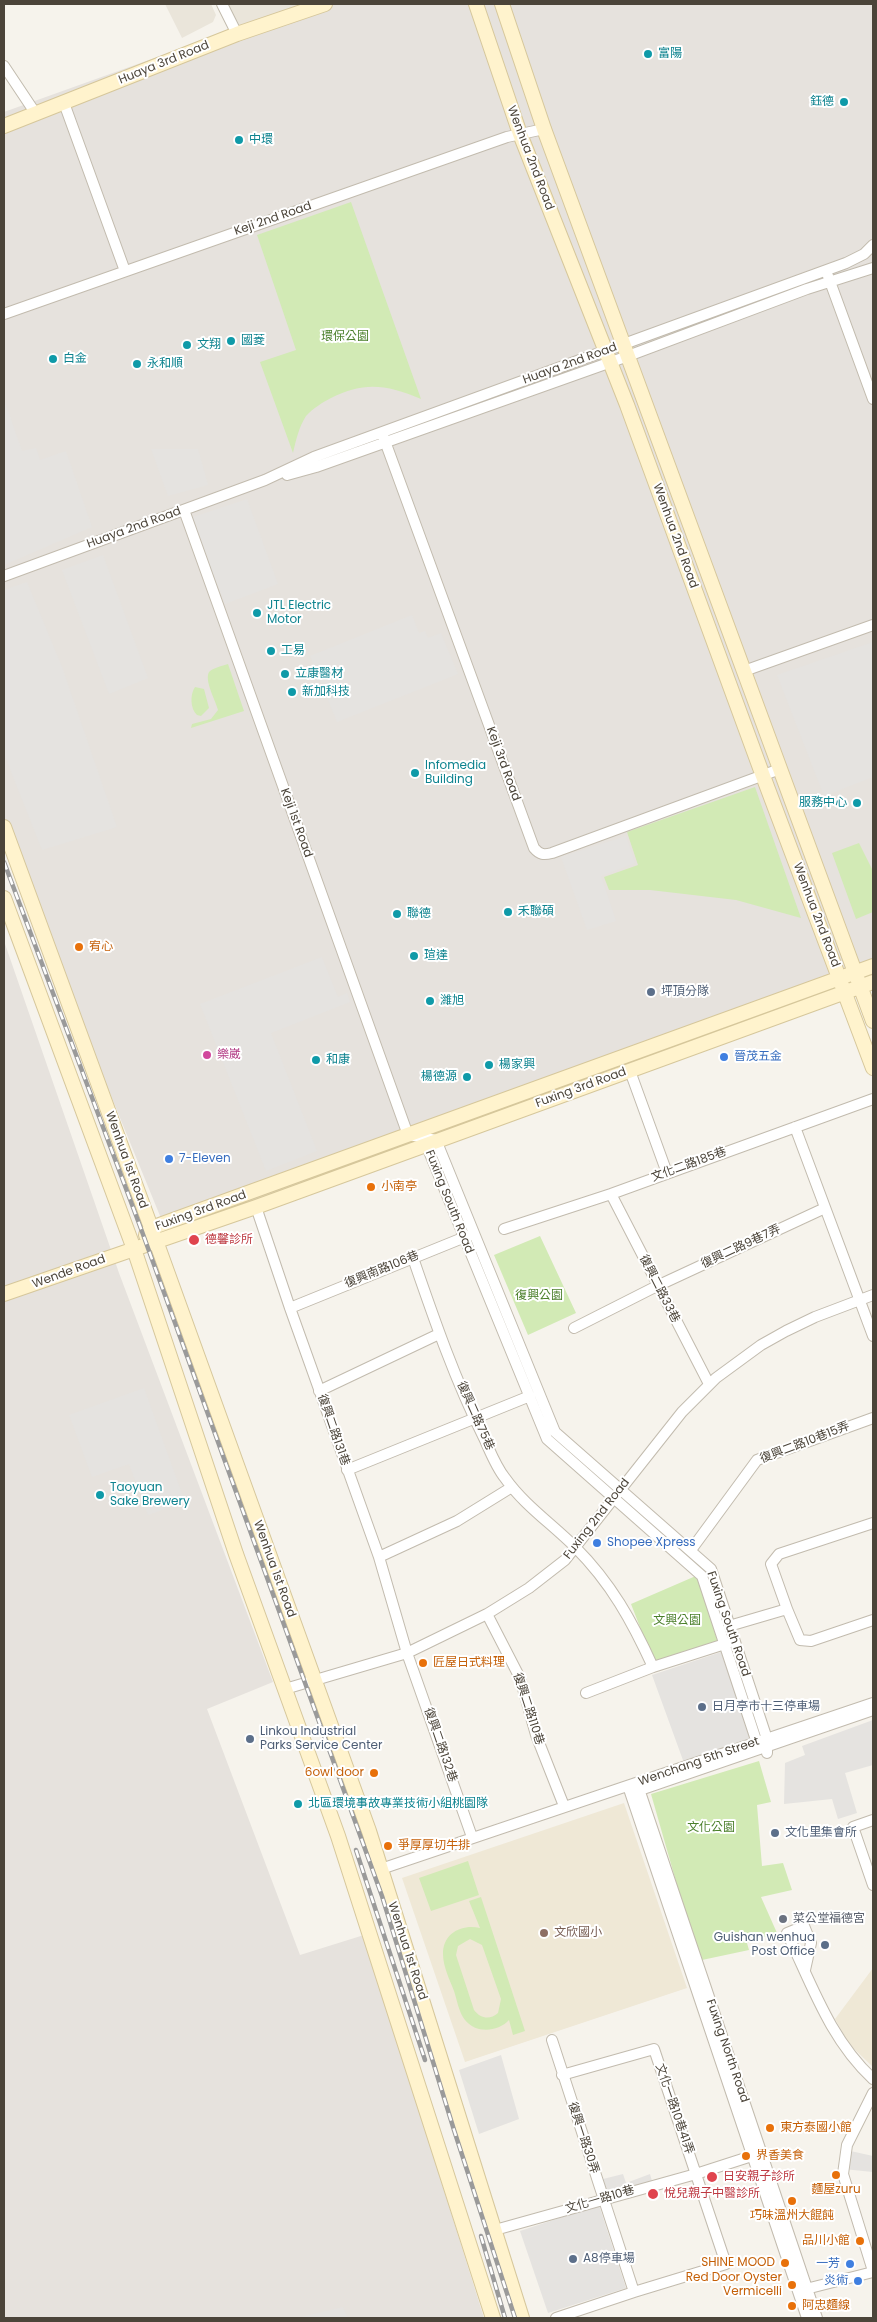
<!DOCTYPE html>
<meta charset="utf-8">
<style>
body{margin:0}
#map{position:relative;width:877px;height:2322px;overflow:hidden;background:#f6f3ec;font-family:Poppins,sans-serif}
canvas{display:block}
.frame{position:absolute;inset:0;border:5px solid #4b4439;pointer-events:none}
</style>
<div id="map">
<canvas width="877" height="2322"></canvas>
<div class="frame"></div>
</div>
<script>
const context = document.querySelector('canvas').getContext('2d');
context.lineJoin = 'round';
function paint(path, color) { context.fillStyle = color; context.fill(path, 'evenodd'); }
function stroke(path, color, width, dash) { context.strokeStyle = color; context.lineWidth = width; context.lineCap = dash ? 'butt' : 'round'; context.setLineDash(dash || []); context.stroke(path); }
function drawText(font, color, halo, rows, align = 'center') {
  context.font = font + ' Poppins,"Noto Sans TC",sans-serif'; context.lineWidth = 4; context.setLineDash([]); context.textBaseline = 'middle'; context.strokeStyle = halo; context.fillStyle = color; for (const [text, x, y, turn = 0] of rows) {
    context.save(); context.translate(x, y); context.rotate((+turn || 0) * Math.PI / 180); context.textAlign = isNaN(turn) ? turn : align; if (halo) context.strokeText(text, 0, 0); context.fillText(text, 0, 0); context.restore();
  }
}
paint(new Path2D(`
 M165,4H211L216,15L213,22L182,38Z
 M226,4H300L241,33Z`), '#eae5da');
paint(new Path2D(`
 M305,4H873V976L167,1233L4,834V112Z
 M4,941L119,1273L273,1682L207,1709L300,1955L364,1935L484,2318H4Z`), '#e6e2dd');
paint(new Path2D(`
 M624,1803L687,1988L465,2062L402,1878Z
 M873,1968V2067L849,2044L835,2019Z`), '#efe8d6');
paint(new Path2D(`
 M351,202L421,399C387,385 365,381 331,398C323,402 312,409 306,416C299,427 296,440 293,453L260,362L296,350L257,235Z
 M228,664L244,711L191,728L192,724L211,719L218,710C216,701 204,681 209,672C213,668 222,666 228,664Z
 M195,687L204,689L209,708L201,716L197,715C190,709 190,694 195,687Z
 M755,787L801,918L736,900L650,890H609L604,877L638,865L627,832Z
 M859,843L873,871V912L856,919L832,853Z
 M540,1236L576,1313L528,1335L494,1255Z
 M698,1575L718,1643L654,1663L631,1604Z
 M759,1761L771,1802L757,1805L762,1866L783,1863L792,1890L761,1897L777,1933L747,1943L749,1950L702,1960L683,1906L651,1794Z
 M468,1861L479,1895L431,1911L419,1878Z
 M481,1897L525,2031L513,2035L509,2020C498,2032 476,2034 465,2020C459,2013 457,2000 454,1991C450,1980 443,1967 443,1954C443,1933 462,1924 480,1928L469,1901ZM470,1939L482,1945L501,1999L498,2013C490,2020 481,2019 474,2010L456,1955L458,1946Z`), '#d2eab5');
paint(new Path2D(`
 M4,399L22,451L36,448L40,460L66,451L92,527L4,565Z
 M151,449H198L208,485L168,496Z
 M247,499L278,584L225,604L190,518Z
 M103,555L148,678L109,694L62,570Z
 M27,582L62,667L117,827L42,850L4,754V590Z
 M412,615L419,633L425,631L428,638L441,633L458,674L337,722L310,656Z
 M873,642V777L824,796L777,675Z
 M626,836L635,863L601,876L616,921L587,930L561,857Z
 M322,957L338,997L347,993L350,1002L271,1033L317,1151L266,1171L200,1004Z
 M144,1388L185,1502L148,1515L129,1464L92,1477L69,1415Z
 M721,1652L751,1739L684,1763L652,1675Z
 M873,1720V1765L845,1773L857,1813L838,1819L832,1799L784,1804L785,1763L805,1755L802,1746Z
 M501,2055L519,2119L479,2134L459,2070Z
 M846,2150L873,2156V2172L843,2169Z
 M623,2174L626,2183L650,2174L652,2181L604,2196L599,2180Z
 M599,2205L626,2288L548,2313L520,2231Z
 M343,2307L348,2318H297Z`), '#e5e3e0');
const street = new Path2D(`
 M222,4L237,34
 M4,66L36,114
 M64,103L125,271
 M828,276L873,399
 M4,314L507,137L544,129
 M382,433L534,848C540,855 544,855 552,853L780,769
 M287,475L316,467L628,356L807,289L873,268
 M184,510L408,1135
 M4,576L265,480L314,457L846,263L864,254L873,245
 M744,671L873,625
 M630,1071L667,1173
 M795,1127L873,1336
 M409,1135L436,1140L555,1432L711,1569L767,1739V1753
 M422,1142L426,1144L547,1439L702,1576L759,1749
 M611,1194L709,1384
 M256,1207L290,1308L379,1557L407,1653L472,1837
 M504,1229L611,1194L873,1099
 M413,1258C434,1319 455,1380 484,1438C490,1451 496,1467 505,1478C524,1505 552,1524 575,1547C611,1583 632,1621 653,1667
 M290,1308L470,1235
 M574,1328L657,1286L825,1208
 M319,1391L439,1334
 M347,1470L530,1396
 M691,1550L757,1460L873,1418
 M379,1557L457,1521L512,1487
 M787,1609L771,1564L779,1554L873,1523
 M487,1614L520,1678L536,1735L564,1806
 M729,1626L787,1609L800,1640L811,1641L873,1620
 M285,1689L407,1653L487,1614L529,1588L565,1560L682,1412L716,1378L761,1345L786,1331L815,1317L873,1295
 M586,1693L653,1667L728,1643
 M637,1783L817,2318
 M628,1786L807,2318
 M634,1788L640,1790L873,1710
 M873,1820L853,1827L873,1885
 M381,1869L873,1703
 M805,1970L811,1943L804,1926L787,1933C812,1985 830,2039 873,2079
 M552,2040L634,2292
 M873,2093L847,2145L843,2174L873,2271
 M495,2230L696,2174L758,2154
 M802,2290L873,2272
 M556,2318L634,2292L726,2264L654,2049L562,2075`);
const secondary = new Path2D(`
 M476,4L520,134L627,405L763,776L873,1068
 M502,4L544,129L873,1021
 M4,126L237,34L325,4
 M4,827L156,1241L369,1831L522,2318
 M4,898L134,1249L236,1554L338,1836L493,2318
 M146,1235L151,1228L873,966
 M4,1294L256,1207L873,982`);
stroke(street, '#c2bbae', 12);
stroke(secondary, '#d6c79b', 16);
stroke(street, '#fff', 10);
stroke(secondary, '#fff3cd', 14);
const rail = new Path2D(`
 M4,862L140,1226L382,1896L454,2130L515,2318
 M356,1850L425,2060
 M481,2236L505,2318`);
stroke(rail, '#9a9a9a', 4.5);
stroke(rail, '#fff', 2.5, [8]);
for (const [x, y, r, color] of [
 [648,54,5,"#0f9aa8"],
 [844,102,5,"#0f9aa8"],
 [239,140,5,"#0f9aa8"],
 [231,341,5,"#0f9aa8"],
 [187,345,5,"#0f9aa8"],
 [53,359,5,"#0f9aa8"],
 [137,364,5,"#0f9aa8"],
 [257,613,5,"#0f9aa8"],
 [271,651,5,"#0f9aa8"],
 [285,674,5,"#0f9aa8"],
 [292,692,5,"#0f9aa8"],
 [415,773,5,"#0f9aa8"],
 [857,803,5,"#0f9aa8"],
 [508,912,5,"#0f9aa8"],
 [397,914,5,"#0f9aa8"],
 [79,947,5,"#e8710a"],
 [414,956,5,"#0f9aa8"],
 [651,992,5,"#5c6f8a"],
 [430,1001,5,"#0f9aa8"],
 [207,1055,5,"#d1479c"],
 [724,1057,5,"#3f7fe0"],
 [316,1060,5,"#0f9aa8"],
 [489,1065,5,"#0f9aa8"],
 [467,1077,5,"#0f9aa8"],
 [169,1159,5,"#3f7fe0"],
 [371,1187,5,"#e8710a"],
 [194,1240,6,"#e0444e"],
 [100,1495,5,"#0f9aa8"],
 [597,1543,5,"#3f7fe0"],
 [423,1663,5,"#e8710a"],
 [702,1707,5,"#5c6f8a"],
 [250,1739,5,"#5c6f8a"],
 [374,1773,5,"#e8710a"],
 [298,1804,5,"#0f9aa8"],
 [775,1833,5,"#5c6f8a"],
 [388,1846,5,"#e8710a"],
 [783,1919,5,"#6b7280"],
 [544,1933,5,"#8d6e63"],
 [825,1945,5,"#5c6f8a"],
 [770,2128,5,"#e8710a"],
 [746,2156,5,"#e8710a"],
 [836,2175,5,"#e8710a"],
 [712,2177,6,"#e0444e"],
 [653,2194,6,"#e0444e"],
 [792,2201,5,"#e8710a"],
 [860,2241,5,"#e8710a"],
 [573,2259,5,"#5c6f8a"],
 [785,2263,5,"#e8710a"],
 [850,2264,5,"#3f7fe0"],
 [858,2281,5,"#3f7fe0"],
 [792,2285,5,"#e8710a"],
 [792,2306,5,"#e8710a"]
]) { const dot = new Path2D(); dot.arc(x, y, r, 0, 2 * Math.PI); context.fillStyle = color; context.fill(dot); stroke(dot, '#fff', 2); }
drawText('12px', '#0d838f', '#fff', [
 ["富陽",658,54],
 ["鈺德",834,102,"right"],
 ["中環",249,140],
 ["國菱",241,341],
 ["文翔",197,345],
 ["白金",63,359],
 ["永和順",147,364],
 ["JTL Electric",267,606],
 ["Motor",267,620],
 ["工易",281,651],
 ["立康醫材",295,674],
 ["新加科技",302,692],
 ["Infomedia",425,766],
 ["Building",425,780],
 ["服務中心",847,803,"right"],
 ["禾聯碩",518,912],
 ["聯德",407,914],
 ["瑄達",424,956],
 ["濰旭",440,1001],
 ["和康",326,1060],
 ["楊家興",499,1065],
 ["楊德源",457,1077,"right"],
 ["Taoyuan",110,1488],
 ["Sake Brewery",110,1502],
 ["北區環境事故專業技術小組桃園隊",308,1804]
], 'left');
drawText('12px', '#4b4439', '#fff', [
 ["Huaya 3rd Road",164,63,-22],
 ["Wenhua 2nd Road",530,158,69],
 ["Keji 2nd Road",273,219,-19],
 ["Huaya 2nd Road",570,364,-20],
 ["Huaya 2nd Road",134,528,-20],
 ["Wenhua 2nd Road",675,536,70],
 ["Keji 3rd Road",503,764,70],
 ["Keji 1st Road",296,823,70],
 ["Wenhua 2nd Road",816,915,69],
 ["Fuxing 3rd Road",581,1088,-20],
 ["Wenhua 1st Road",126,1160,70],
 ["文化二路185巷",689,1165,-20],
 ["Fuxing South Road",449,1202,68],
 ["Fuxing 3rd Road",201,1211,-20],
 ["復興二路9巷7弄",741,1247,-25],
 ["復興南路106巷",382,1270,-22],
 ["Wende Road",69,1272,-20],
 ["復興二路33巷",659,1289,63],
 ["復興二路75巷",475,1416,66],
 ["復興二路131巷",333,1430,71],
 ["復興二路10巷15弄",805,1443,-21],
 ["Fuxing 2nd Road",597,1519,-52],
 ["Wenhua 1st Road",274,1569,70],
 ["Fuxing South Road",728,1624,71],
 ["復興二路110巷",528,1709,72],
 ["復興二路132巷",440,1745,71],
 ["Wenchang 5th Street",699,1762,-19],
 ["Wenhua 1st Road",407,1951,72],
 ["Fuxing North Road",727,2051,71],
 ["文化一路10巷41弄",674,2109,71],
 ["復興一路30弄",583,2138,72],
 ["文化一路10巷",600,2200,-16]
]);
drawText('12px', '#4a7f2a', '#fff', [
 ["環保公園",345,337],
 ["復興公園",539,1296],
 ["文興公園",677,1621],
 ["文化公園",711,1828]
]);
drawText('12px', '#c56008', '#fff', [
 ["宥心",89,947],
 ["小南亭",381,1187],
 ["匠屋日式料理",433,1663],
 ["6owl door",364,1773,"right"],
 ["爭厚厚切牛排",398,1846],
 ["東方泰國小館",780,2128],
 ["界香美食",756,2156],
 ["麵屋zuru",836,2190,"center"],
 ["巧味溫州大餛飩",792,2216,"center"],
 ["品川小館",850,2241,"right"],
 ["SHINE MOOD",775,2263,"right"],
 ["Red Door Oyster",782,2278,"right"],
 ["Vermicelli",782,2292,"right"],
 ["阿忠麵線",802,2306]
], 'left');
drawText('12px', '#4e5e75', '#fff', [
 ["坪頂分隊",661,992],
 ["日月亭市十三停車場",712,1707],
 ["Linkou Industrial",260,1732],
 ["Parks Service Center",260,1746],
 ["文化里集會所",785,1833],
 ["Guishan wenhua",815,1938,"right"],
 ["Post Office",815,1952,"right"],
 ["A8停車場",583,2259]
], 'left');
drawText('12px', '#b23c85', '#fff', [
 ["樂崴",217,1055]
], 'left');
drawText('12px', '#366cbe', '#fff', [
 ["晉茂五金",734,1057],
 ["7-Eleven",179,1159],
 ["Shopee Xpress",607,1543],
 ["一芳",840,2264,"right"],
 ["炎術",848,2281,"right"]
], 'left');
drawText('12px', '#be3a42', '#fff', [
 ["德馨診所",205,1240],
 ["日安親子診所",723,2177],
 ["悅兒親子中醫診所",664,2194]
], 'left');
drawText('12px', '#5b616d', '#fff', [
 ["菜公堂福德宮",793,1919]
], 'left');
drawText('12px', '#785e54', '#fff', [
 ["文欣國小",554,1933]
], 'left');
</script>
